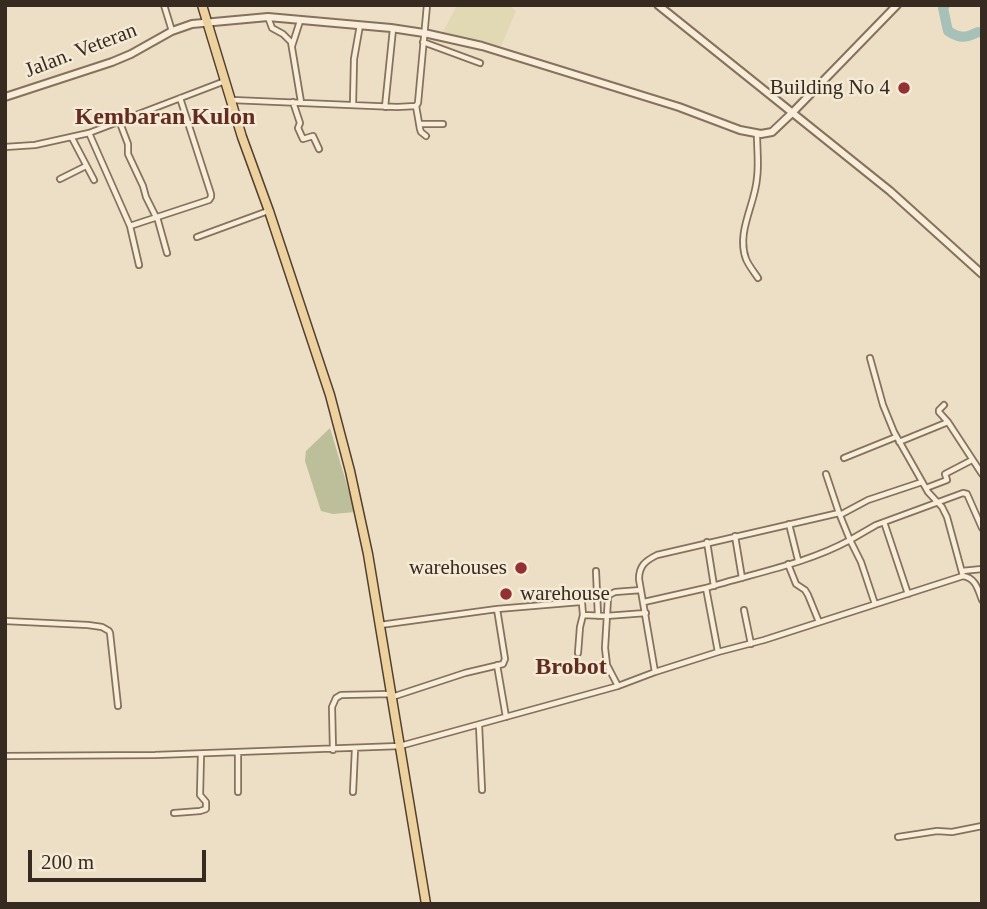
<!DOCTYPE html>
<style>
body{margin:0}
#map{position:relative;width:987px;height:909px;overflow:hidden;background:#ecdfc6;font-family:"Times New Roman",serif}
canvas{display:block}
.frame{position:absolute;inset:0;border:7px solid #372a20;pointer-events:none}
.scale{position:absolute;left:28px;top:850px;width:178px;height:32px;box-sizing:border-box;border:4px solid #372a20;border-top:0;padding-left:9px;font-size:21px;line-height:24px;white-space:nowrap;color:#372a20;-webkit-text-stroke:5px #f4ead5;paint-order:stroke}
</style>
<div id="map">
<canvas width="987" height="909"></canvas>
<div class="frame"></div>
<div class="scale">200 m</div>
</div>
<script>
const context = document.querySelector('canvas').getContext('2d');
context.lineJoin = 'round';
function paint(path, color) { context.fillStyle = color; context.fill(path, 'evenodd'); }
function stroke(path, color, width, dash) { context.strokeStyle = color; context.lineWidth = width; context.lineCap = dash ? 'butt' : 'round'; context.setLineDash(dash || []); context.stroke(path); }
function drawText(font, color, halo, rows, align = 'center') {
  context.font = font + ' "Times New Roman",serif'; context.lineWidth = 5; context.setLineDash([]); context.textBaseline = 'middle'; context.strokeStyle = halo; context.fillStyle = color; for (const [text, x, y, turn = 0] of rows) {
    context.save(); context.translate(x, y); context.rotate((+turn || 0) * Math.PI / 180); context.textAlign = isNaN(turn) ? turn : align; if (halo) context.strokeText(text, 0, 0); context.fillText(text, 0, 0); context.restore();
  }
}
paint(new Path2D(`
 M457,5H512L511,7L516,11L501,46L442,34Z`), '#e1d8b4');
paint(new Path2D(`
 M330,428L355,512L333,514L321,511L305,461L306,451Z`), '#bcbf99');
stroke(new Path2D(`
 M945,5L943,8L948,31C960,39 966,38 978,32L982,33`), '#a7c0b8', 10);
const minor = new Path2D(`
 M164,5L172,31
 M268,17L272,28L283,34L291,42L301,102
 M423,42L480,63
 M292,46L300,21
 M232,100L397,107L416,106L418,103L427,5
 M293,102L300,123L298,128L303,139L313,136L319,149
 M353,104L354,59L360,25
 M416,106L420,129L421,132L426,136
 M385,107L393,29
 M120,123L128,144V154L143,186L146,197L156,217
 M419,124H443
 M89,133L130,226L209,200L211,197V194L180,98
 M757,134C757,149 759,164 757,178C755,205 736,232 746,259C749,266 754,272 758,278
 M72,138L94,180
 M5,147L35,145L89,133L225,81
 M60,179L86,166
 M157,217L167,253
 M130,226L139,265
 M197,237L268,211
 M870,358L883,405L894,432L928,492L942,507L947,517L963,576
 M944,405L939,410V412L948,422L982,474
 M899,442L948,422
 M844,458L896,437
 M826,474L839,513
 M926,488L947,480L945,474L972,460
 M840,515L868,500L922,482
 M884,522L908,594
 M789,524L798,560
 M735,536L742,578
 M707,542L714,586
 M788,564L796,584L805,590L808,595L819,622
 M596,571L598,616
 M962,571L982,569
 M644,602L706,588
 M744,610L751,644
 M583,615L606,616L646,613
 M5,621L88,625L102,627L109,631L110,633L118,706
 M380,625L497,609L580,602L582,603L583,615L580,627L578,653
 M718,652L706,588C754,573 806,564 850,540L861,562L875,604
 M497,665L506,717
 M655,672L639,579C639,566 645,561 657,555L839,513L850,540L876,525L963,493L967,494L982,528
 M618,686L607,665L605,648L608,598L609,595L615,592L641,590
 M392,697L465,673L503,664L505,659L497,609
 M479,725L482,790
 M333,750L332,707L336,698L341,695L391,694
 M238,753V792
 M5,756L155,755L400,746L618,686L655,672L718,652L764,640L963,576C976,578 978,590 982,600
 M353,792L355,749
 M174,813L200,811L206,809V802L200,795L201,754
 M898,837L937,831L952,832L982,826`);
const tertiary = new Path2D(`
 M658,5L890,191L982,274
 M5,97L112,62L131,54L172,31L192,24L268,17L391,28L424,33L482,46L679,107L740,130L761,134L772,132L792,113L897,5`);
const primary = new Path2D(`
 M202,5L242,137L269,211L330,395L350,471L368,554L426,904`);
stroke(minor, '#86715d', 8);
stroke(tertiary, '#86715d', 10);
stroke(primary, '#544030', 11);
stroke(minor, '#f7edd9', 4.5);
stroke(tertiary, '#f7edd9', 6);
stroke(primary, '#edd2a0', 8);
for (const [x, y, r, color] of [
 [904,88,7,"#923034"],
 [521,568,7,"#923034"],
 [506,594,7,"#923034"]
]) { const dot = new Path2D(); dot.arc(x, y, r, 0, 2 * Math.PI); context.fillStyle = color; context.fill(dot); stroke(dot, '#f4ead5', 2.5); }
drawText('21px', '#372a20', '#f4ead5', [
 ["Jalan. Veteran",81,51,-21]
]);
drawText('21px', '#372a20', '#f4ead5', [
 ["Building No 4",890,88],
 ["warehouses",507,568],
 ["warehouse",520,594,"left"]
], 'right');
drawText('bold 24px', '#622c21', '#f4ead5', [
 ["Kembaran Kulon",165,118],
 ["Brobot",571,668]
]);
</script>
